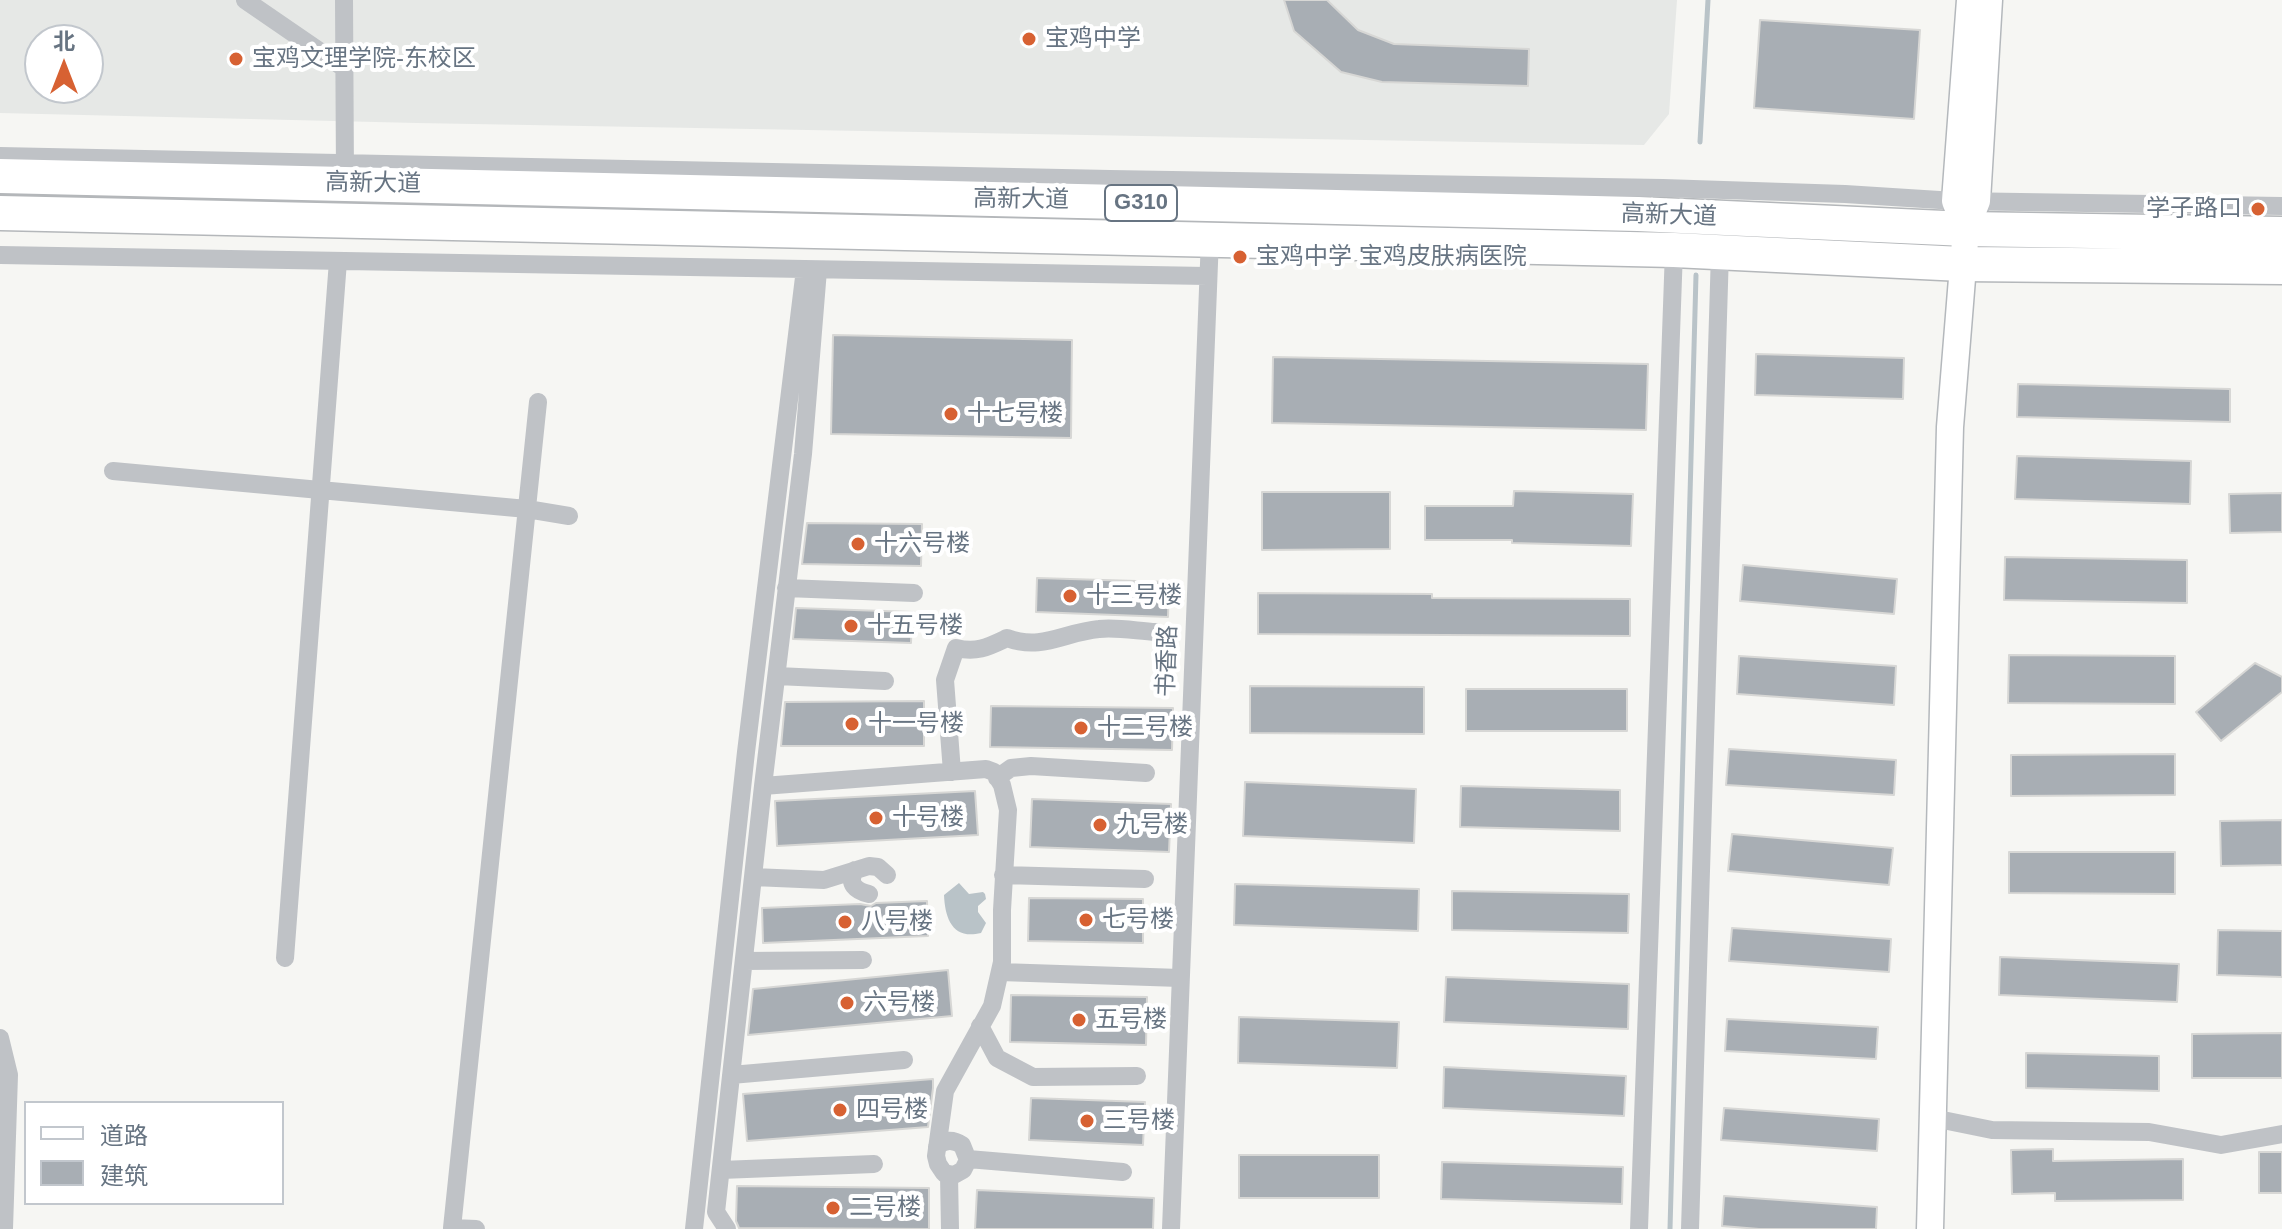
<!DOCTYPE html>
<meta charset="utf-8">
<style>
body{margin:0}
#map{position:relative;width:2282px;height:1229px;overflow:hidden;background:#f6f6f3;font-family:Arial,"Noto Sans SC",sans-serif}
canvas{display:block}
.legend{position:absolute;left:24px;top:1101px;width:260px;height:104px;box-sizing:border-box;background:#fff;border:2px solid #c2c7cd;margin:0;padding:10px 14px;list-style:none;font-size:24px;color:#677482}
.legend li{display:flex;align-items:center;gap:16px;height:40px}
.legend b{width:40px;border:2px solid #c2c7cd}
.north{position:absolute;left:24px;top:24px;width:80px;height:80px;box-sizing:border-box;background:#fff;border:2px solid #c2c7cd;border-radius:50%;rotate:0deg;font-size:22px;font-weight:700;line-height:32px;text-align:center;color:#677482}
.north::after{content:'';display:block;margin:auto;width:28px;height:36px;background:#d76132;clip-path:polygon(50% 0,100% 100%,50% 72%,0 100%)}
</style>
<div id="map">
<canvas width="2282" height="1229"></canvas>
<ul class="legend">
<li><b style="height:10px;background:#fff"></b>道路</li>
<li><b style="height:22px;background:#a8aeb4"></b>建筑</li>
</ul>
<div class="north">北</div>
</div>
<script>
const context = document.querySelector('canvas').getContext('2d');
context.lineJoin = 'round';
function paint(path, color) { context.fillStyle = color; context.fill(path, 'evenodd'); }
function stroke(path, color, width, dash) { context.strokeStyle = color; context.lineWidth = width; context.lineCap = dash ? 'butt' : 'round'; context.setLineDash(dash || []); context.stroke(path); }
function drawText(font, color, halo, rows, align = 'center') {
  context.font = font + ' Arial,"Noto Sans SC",sans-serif'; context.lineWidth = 8; context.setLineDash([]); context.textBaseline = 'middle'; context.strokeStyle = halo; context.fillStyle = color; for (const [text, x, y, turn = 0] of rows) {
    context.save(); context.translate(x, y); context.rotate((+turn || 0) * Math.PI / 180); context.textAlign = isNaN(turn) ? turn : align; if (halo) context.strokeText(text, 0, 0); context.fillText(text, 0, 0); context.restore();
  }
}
paint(new Path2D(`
 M0,0H1677L1669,114L1644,145L417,123L0,113ZM40,40H88V88H40Z`), '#e6e8e6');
paint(new Path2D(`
 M959,883L969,894L983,892L985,894L986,899L978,906V912L986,923L981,933C953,940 945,919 944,895Z`), '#b9c3c8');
stroke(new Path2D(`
 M1700,142L1708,0
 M1670,1229L1696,275`), '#b9c3c8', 5);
const building = new Path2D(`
 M1284,0H1327L1358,30L1394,44L1529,49L1528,86L1382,82L1341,72L1294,31Z
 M1760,20L1920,30L1914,119L1754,108Z
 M833,335L1072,340L1071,438L831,434Z
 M1756,354L1904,358L1903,399L1755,395Z
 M1273,357L1648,364L1646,430L1272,423Z
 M2018,384L2230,389V422L2017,417Z
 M2017,456L2191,461L2190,504L2015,499Z
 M1514,491L1633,494L1631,546L1512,543V540H1425V506H1513Z
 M1262,492H1390V549L1262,550Z
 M2282,493V532L2230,533L2229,494Z
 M807,523L922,524L921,566L802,564Z
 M2005,557L2187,560V603L2004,600Z
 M1743,565L1897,579L1894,614L1740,601Z
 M1037,578L1169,582L1168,617L1036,612Z
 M1258,593L1432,594V598L1630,599V636L1258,634Z
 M796,608L912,612L911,643L793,639Z
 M2009,655L2175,656V704L2008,703Z
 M1739,656L1896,666L1894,705L1737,694Z
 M2255,663L2282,677V692L2221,741L2196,712Z
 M1250,686L1424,687V734L1250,733Z
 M1466,689H1627V731H1466Z
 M924,701V746H781L785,702Z
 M991,706L1173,708L1172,750L990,747Z
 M1729,749L1896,760L1894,795L1726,785Z
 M2175,754V795L2011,796V755Z
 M1245,782L1416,789L1414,843L1243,836Z
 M1461,786L1620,790V831L1460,827Z
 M975,791L978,835L777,846L775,801Z
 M1032,799L1171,804L1169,852L1030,847Z
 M2282,820V865L2221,866L2220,821Z
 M1732,834L1893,848L1889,885L1728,871Z
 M2009,852H2175V894L2009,893Z
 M1235,884L1419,889L1418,931L1234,925Z
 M1452,891L1629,894L1628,933L1452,930Z
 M1029,898L1143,899V943L1028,941Z
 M927,901L928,936L763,943L762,908L860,904L871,906L876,903Z
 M1732,928L1891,939L1889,972L1729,961Z
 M2218,930L2282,931V977L2217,975Z
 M2000,957L2179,964L2177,1002L1999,995Z
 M948,970L952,1016L748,1035L753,989Z
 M1446,977L1629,984L1628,1029L1444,1022Z
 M1011,995L1147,997L1146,1045L1010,1042Z
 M1239,1017L1399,1022L1397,1068L1238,1063Z
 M1727,1019L1878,1027L1876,1059L1725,1051Z
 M2282,1033V1078H2192V1034Z
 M2026,1053L2159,1056V1091L2026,1088Z
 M1444,1067L1626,1076L1624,1116L1443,1108Z
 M933,1079V1088L928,1127L747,1141L743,1094Z
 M1031,1098L1145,1102L1143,1145L1029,1140Z
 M1724,1108L1879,1119L1877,1151L1721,1140Z
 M2053,1149V1161L2183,1159V1200L2055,1201V1193L2012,1194L2011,1150Z
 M2259,1152H2282V1193H2259Z
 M1239,1155H1379V1198H1239Z
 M1442,1162L1623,1167L1622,1204L1441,1199Z
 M737,1186L929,1188V1229L739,1228L736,1221Z
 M977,1190L1154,1198L1153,1229H975Z
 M1724,1196L1877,1207L1876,1229H1759L1722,1226Z`);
paint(building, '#a8aeb4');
stroke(building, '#d7d7d5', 2);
const secondary = new Path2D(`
 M1966,229L1955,201L1970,0
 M1930,1229L1950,427L1966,229L1977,201L1989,0`);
const highway = new Path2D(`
 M0,176L1638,214L1966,229L2282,234
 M0,213L1674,250L1962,264L2282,267`);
stroke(secondary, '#b4b8bc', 29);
stroke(highway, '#b4b7ba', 37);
stroke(new Path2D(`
 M245,0L344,68
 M344,0L345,176
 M0,156L1110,179L1663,188L1845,194L1955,201L2282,206
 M0,255L1207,276
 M113,471L527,509L569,516
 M786,588L914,593
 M777,676L885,681
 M952,772L945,680L956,648C977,653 988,647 1007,638C1042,651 1065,632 1099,629C1117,627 1137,631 1156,632
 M997,778L1011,768L1031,766L1146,773
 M763,786L986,769L994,772L1002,785L1008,810L1002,910V962L992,1006L945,1091L936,1156L938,1164L944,1173L954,1175L963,1170L968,1160L962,1145C953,1139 944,1139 937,1147
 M855,870C847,884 856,891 869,894
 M1003,875L1145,879
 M753,877L824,880L869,866L878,867L887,875
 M285,958L338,261
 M744,961L863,960
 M1000,972L1180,978
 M980,1026L997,1058L1033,1077L1137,1076
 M0,1038L9,1075L4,1229
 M731,1075L904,1060
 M1933,1118L1992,1130L2149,1132L2221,1145L2282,1134
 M968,1159L1123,1172
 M721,1170L874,1164
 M949,1175L950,1229
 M476,1229L452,1228L538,402
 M694,1229L746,752L805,269
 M727,1229L716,1212L763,786L803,454L818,270
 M1171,1229L1210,238
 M1639,1229L1674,250
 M1690,1229L1720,252`), '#bfc2c6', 18);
stroke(secondary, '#fff', 26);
stroke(highway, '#fff', 34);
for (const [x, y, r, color] of [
 [1029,39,8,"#d76132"],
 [236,59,8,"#d76132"],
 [2258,209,8,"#d76132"],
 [1240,257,8,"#d76132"],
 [951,414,8,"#d76132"],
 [858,544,8,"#d76132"],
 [1070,596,8,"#d76132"],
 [851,626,8,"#d76132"],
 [852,724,8,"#d76132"],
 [1081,728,8,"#d76132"],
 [876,818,8,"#d76132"],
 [1100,825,8,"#d76132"],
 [1086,920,8,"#d76132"],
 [845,922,8,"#d76132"],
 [847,1003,8,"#d76132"],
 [1079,1020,8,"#d76132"],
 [840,1110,8,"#d76132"],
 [1087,1121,8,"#d76132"],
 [833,1208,8,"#d76132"]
]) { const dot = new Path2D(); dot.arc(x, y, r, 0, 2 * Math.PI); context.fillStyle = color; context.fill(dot); stroke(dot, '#fff', 3); }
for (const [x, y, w] of [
 [1141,203,72]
]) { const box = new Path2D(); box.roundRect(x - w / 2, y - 18, w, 36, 6); context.fillStyle = '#fff'; context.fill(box); stroke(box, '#677482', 2); }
drawText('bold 22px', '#677482', null, [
 ["G310",1141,203]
]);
drawText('24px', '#677482', '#fff', [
 ["宝鸡中学",1045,39],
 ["宝鸡文理学院-东校区",252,59],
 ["学子路口",2242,209,"right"],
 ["宝鸡中学 宝鸡皮肤病医院",1256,257],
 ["十七号楼",967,414],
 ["十六号楼",874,544],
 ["十三号楼",1086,596],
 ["十五号楼",867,626],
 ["十一号楼",868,724],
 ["十二号楼",1097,728],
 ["十号楼",892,818],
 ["九号楼",1116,825],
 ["七号楼",1102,920],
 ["八号楼",861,922],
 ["六号楼",863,1003],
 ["五号楼",1095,1020],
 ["四号楼",856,1110],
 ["三号楼",1103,1121],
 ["二号楼",849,1208]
], 'left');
drawText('24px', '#677482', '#fff', [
 ["高新大道",373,184,1],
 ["高新大道",1021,200,1],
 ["高新大道",1669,216,2],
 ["书香路",1168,661,-88]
]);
</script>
